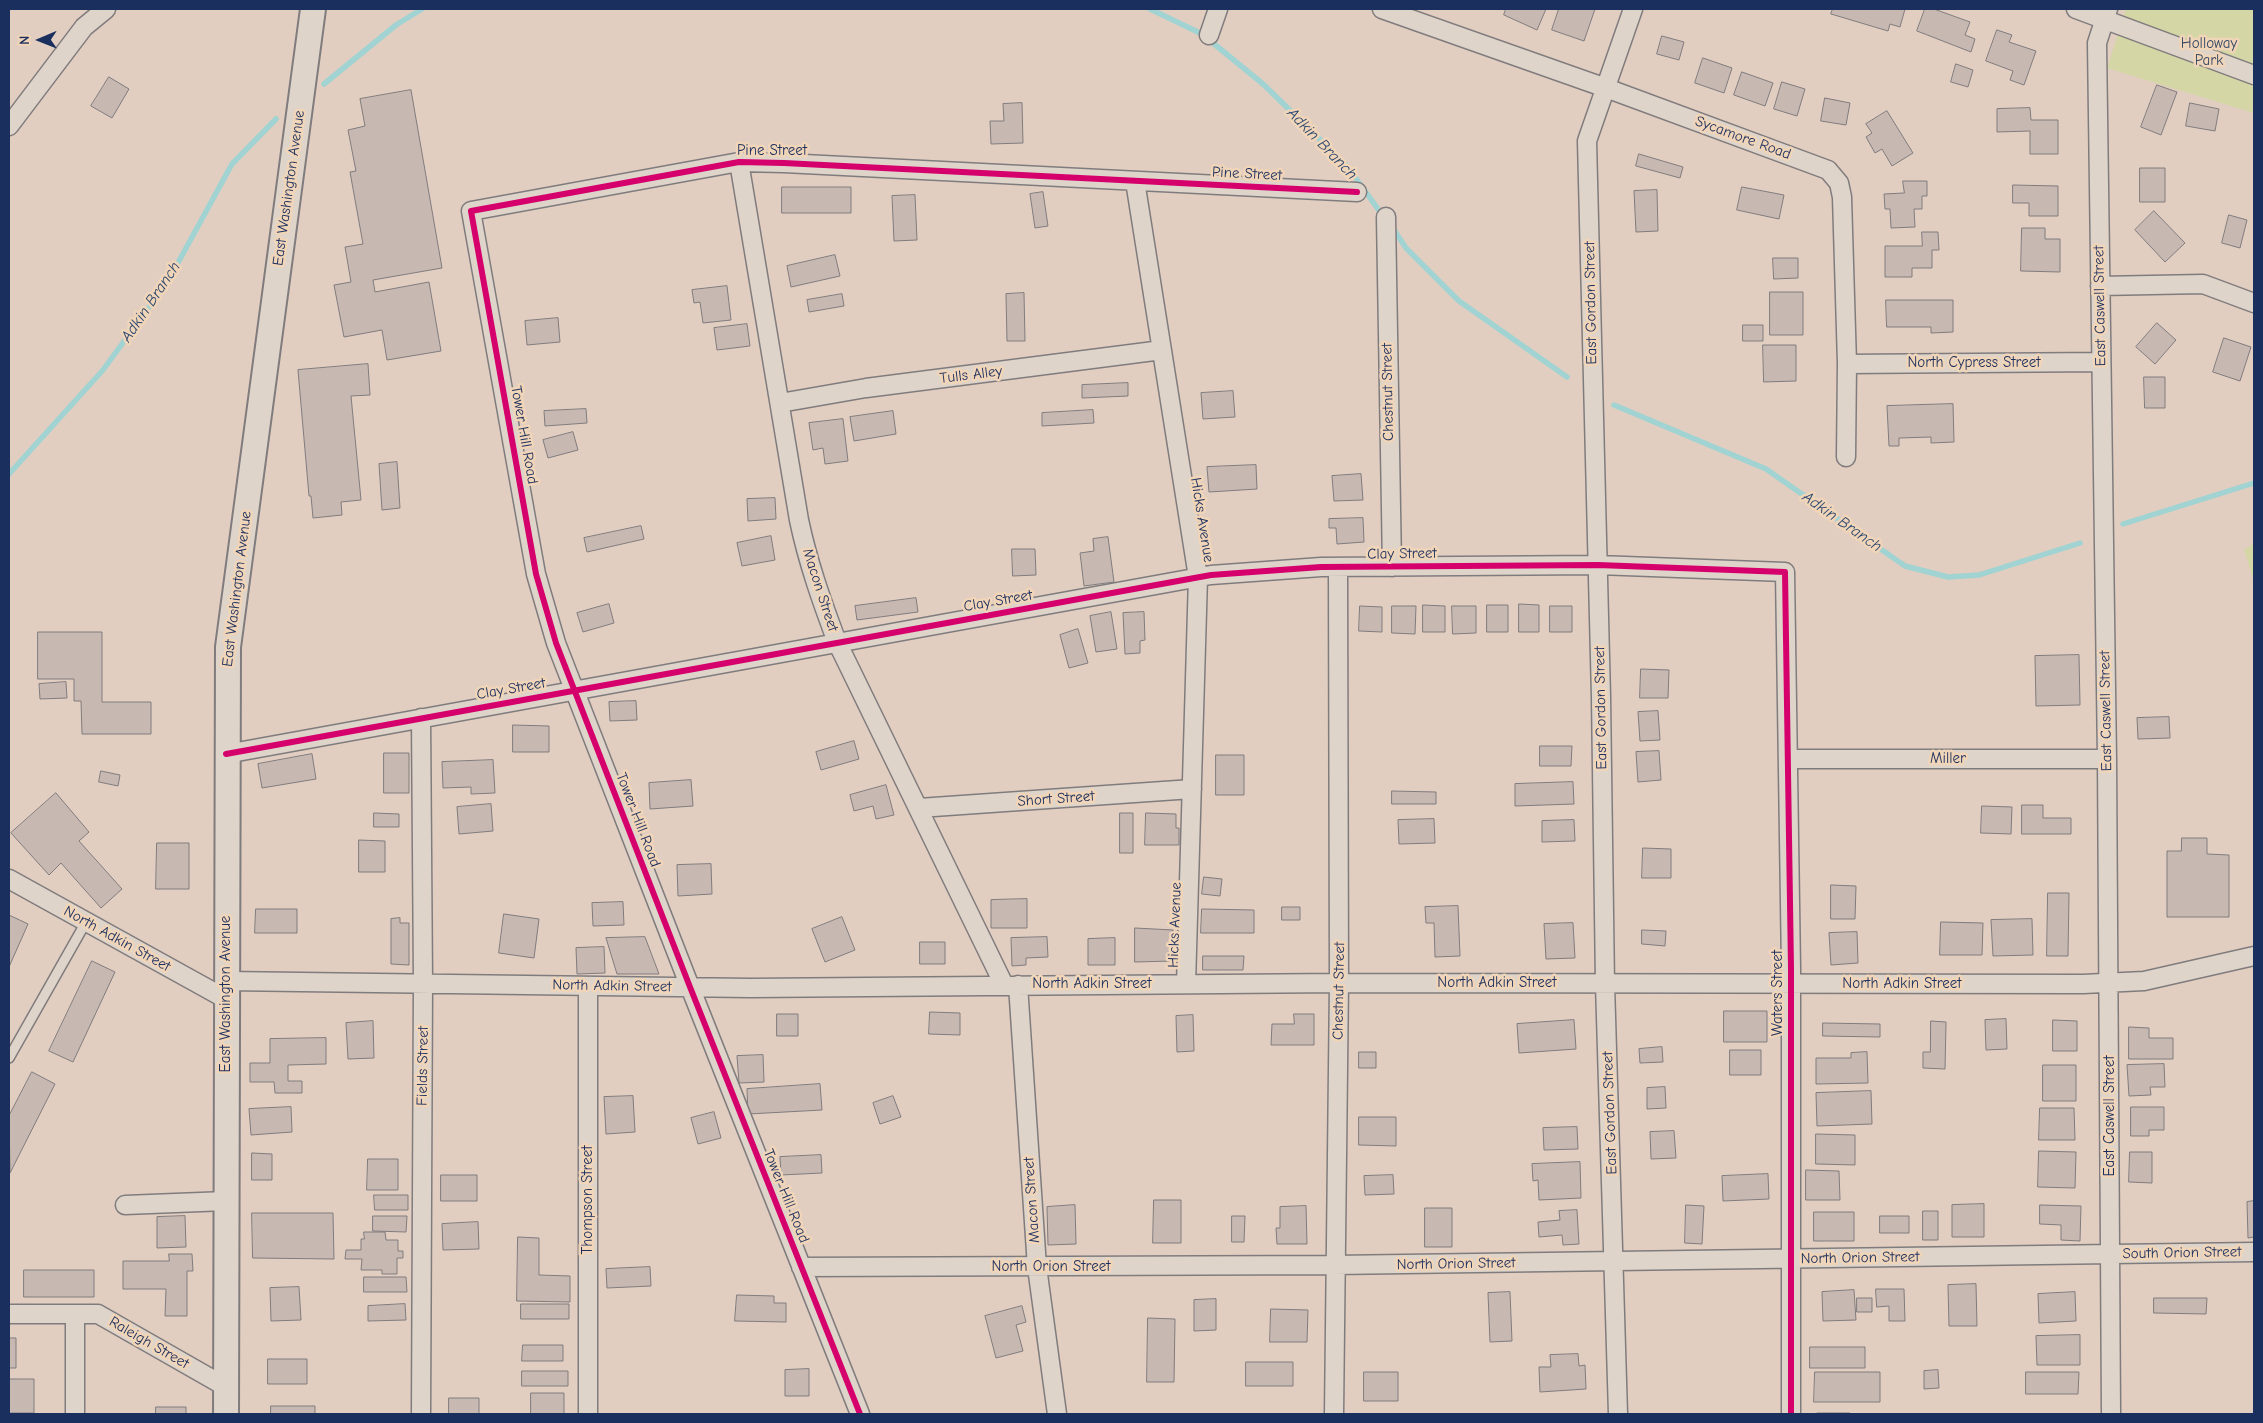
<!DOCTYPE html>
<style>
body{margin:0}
#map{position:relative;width:2263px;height:1423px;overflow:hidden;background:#e1cec0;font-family:"Comic Neue",sans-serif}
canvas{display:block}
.frame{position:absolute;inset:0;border:10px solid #1b2f5e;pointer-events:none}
.north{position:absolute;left:15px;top:15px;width:50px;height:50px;-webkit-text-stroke:4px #f1d5b8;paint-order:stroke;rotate:269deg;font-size:14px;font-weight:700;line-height:20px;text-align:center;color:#1b2f5e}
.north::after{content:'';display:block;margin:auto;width:18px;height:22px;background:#1b2f5e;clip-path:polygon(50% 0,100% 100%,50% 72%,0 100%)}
</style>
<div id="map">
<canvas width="2263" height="1423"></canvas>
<div class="frame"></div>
<div class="north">N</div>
</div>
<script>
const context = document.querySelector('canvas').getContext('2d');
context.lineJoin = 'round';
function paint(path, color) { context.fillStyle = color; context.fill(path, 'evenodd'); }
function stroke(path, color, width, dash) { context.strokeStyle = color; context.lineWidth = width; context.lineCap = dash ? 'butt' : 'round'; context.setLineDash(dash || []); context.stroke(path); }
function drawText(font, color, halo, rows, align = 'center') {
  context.font = font + ' "Comic Neue",sans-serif'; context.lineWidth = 5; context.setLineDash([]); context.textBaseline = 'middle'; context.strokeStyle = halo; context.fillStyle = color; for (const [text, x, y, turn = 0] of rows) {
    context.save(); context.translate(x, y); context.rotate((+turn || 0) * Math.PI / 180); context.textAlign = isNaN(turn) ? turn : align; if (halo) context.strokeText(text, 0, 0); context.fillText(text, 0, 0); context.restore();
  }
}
paint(new Path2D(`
 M2126,9H2254V113L2107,68Z
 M2254,543V582L2244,550Z`), '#d4d6a6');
stroke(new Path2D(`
 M1150,9L1202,34L1263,84L1347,166L1383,216
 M324,84L396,25L422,9
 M1392,227L1406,248L1459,301L1567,377
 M1614,405L1766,469L1905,566L1948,577L1979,575L2080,543
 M9,474L103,370L168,281L232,164L276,119
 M2123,524L2254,483`), '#a0d3d2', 5.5);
const building = new Path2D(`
 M1506,9H1546L1537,30L1504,15Z
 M1559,9H1595L1584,41L1552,30Z
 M1833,9H1905L1900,27L1890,24L1888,31L1831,14Z
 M1925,9H1934L1970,22L1965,35L1975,39L1971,52L1917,31Z
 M1997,30L2012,35L2009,42L2036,51L2024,85L2010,80L2013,71L1986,61Z
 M1662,36L1684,42L1679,60L1657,54Z
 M1703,58L1732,68L1724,93L1695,83Z
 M1956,64L1973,70L1968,87L1951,82Z
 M1742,72L1773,83L1765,106L1734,95Z
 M109,77L129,89L112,118L91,106Z
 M1782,82L1805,89L1797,116L1774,109Z
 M2157,85L2177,92L2161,135L2141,127Z
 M411,90L442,268L373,280L375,292L429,282L441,351L387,360L382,330L344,337L334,285L351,282L345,247L363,244L350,172L356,171L348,130L365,126L360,99Z
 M1825,98L1850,103L1846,125L1821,121Z
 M1022,103L1023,143L991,144L990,121H1004L1003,104Z
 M2190,103L2219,109L2215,131L2186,126Z
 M2030,108L2031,120H2058V154H2030V131L1997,132V109Z
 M1887,111L1913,153L1892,166L1882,149L1875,153L1866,137L1872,133L1866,124Z
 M1639,154L1683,167L1680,178L1636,166Z
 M2140,168H2165V202H2140Z
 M1903,181H1927V196H1922V209H1914L1915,227L1891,228L1890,209H1885L1884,194L1904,193Z
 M2013,185L2058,186V216H2029V203H2013Z
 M782,187H851V213H782Z
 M1742,187L1784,195L1779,219L1737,210Z
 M1657,190L1658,231L1636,232L1634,191Z
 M1043,192L1048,226L1035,228L1030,194Z
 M915,195L917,240L894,241L892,196Z
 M2154,211L2185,243L2165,262L2135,230Z
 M2229,215L2247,220L2240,248L2222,243Z
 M2022,228H2045V239H2060V272L2021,271Z
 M1922,232H1938L1939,250H1932V268H1912V277H1885V246H1922Z
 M835,255L840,276L791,287L787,266Z
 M1773,258H1798V278L1774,279Z
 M727,286L731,320L703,323L700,302L694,303L692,290Z
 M1770,292H1803V335H1770Z
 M1024,293L1025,341H1007L1006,294Z
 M842,294L844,306L809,312L807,300Z
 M1886,300H1953V332L1931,333V327H1887Z
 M558,318L560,342L527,345L525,321Z
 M2157,323L2176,340L2155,364L2136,347Z
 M747,324L750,346L717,350L714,328Z
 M1743,325H1763V341H1743Z
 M2224,338L2251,347L2240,381L2213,372Z
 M1763,345H1796V381L1764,382Z
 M368,364L370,395L351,396L361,500L341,502L342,515L313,518L311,496H309L298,370Z
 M2144,377H2165V408H2145Z
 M1128,383V396L1082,398V385Z
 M1233,391L1235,417L1203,419L1201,393Z
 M1953,404L1954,442L1931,443V437L1899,438V446H1889L1887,406Z
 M586,409L587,423L545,426L544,411Z
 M1093,410L1094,423L1042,426V413Z
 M893,411L896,434L854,441L850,417Z
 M843,419L848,461L825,464L823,448L813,450L809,423Z
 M573,432L578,450L548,458L543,440Z
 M397,462L400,508L382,510L379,464Z
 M1256,465L1257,489L1209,492L1207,467Z
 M1361,474L1363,500L1334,501L1332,476Z
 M775,498L776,519L748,521L747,499Z
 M1363,518L1364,542L1337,544L1336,528H1329V519Z
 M641,526L644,539L587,552L584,538Z
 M771,536L775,560L742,566L737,543Z
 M1108,537L1114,582L1084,586L1080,553L1094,551L1093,539Z
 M1012,549H1035L1036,575L1013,576Z
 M916,598L918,612L857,620L855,606Z
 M609,604L614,623L583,632L577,613Z
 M1519,604L1539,605V632H1519Z
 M1423,605L1445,606V632H1423Z
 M1487,605H1508V632H1487Z
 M1360,606L1382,607V632L1359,631Z
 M1392,606H1416L1415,634L1392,633Z
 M1452,606H1476V633L1453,634Z
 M1550,606H1572V632H1550Z
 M1111,612L1117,649L1096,652L1090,616Z
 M1144,612L1145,640L1140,641V653L1125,654L1123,613Z
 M1078,629L1088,663L1069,668L1060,635Z
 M38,632H102V702H151V734H82L81,701H74V679H38Z
 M2079,655L2080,705L2036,706L2035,656Z
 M1641,669L1669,670L1668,698H1640Z
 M66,682L67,698L40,699L39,684Z
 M636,701L637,720L610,721L609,702Z
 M1658,711L1660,740L1640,741L1638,712Z
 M2169,717L2170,738L2138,739L2137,718Z
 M513,725L549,726V752H513Z
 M854,741L859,759L821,770L816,752Z
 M1540,746H1572L1571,766H1540Z
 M1659,751L1661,780L1638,782L1636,752Z
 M384,753H409V793H384Z
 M312,754L316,779L262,788L258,764Z
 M1216,755H1244V795H1216Z
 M493,760L495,793L471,794V787L443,788L442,762Z
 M101,771L120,775L118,786L99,782Z
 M691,780L693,806L650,809L649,783Z
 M1573,782L1574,804L1515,806V784Z
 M886,785L894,815L876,819L873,806L854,811L850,795Z
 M1392,791L1436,792V804H1392Z
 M56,793L89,832L79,841L122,889L101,908L61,863L49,875L11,833Z
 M491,804L493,831L459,834L457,807Z
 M2022,805H2043V818H2071V834H2022Z
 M1982,806L2012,807L2011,834L1981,833Z
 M374,813L399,814V827H374Z
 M1120,813H1133V853H1120Z
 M1146,813L1176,814V828H1179V845H1145Z
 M1434,819L1435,843L1399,844L1398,820Z
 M1574,820L1575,841L1542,842V821Z
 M2182,838H2207V854L2229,855V917H2167V851H2181Z
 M359,840L385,841V872H359Z
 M157,843H189V889H156Z
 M1643,848L1671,849V878H1642Z
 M711,864L712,894L678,896L677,865Z
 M1204,877L1222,879L1220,896L1202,894Z
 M1831,885L1856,886L1855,919H1831Z
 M2048,893H2069L2068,956H2047Z
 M1027,899V928H991V900Z
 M623,902L624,925L593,926L592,903Z
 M1458,906L1460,956L1435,957L1434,923H1426L1425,907Z
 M1282,907H1300V920H1282Z
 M256,909H297V933H255Z
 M1202,909L1254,910V933H1201Z
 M504,914L539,919L534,958L499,953Z
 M9,915L28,924L9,967Z
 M842,917L855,950L825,962L812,929Z
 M400,918V923H409V965L391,964V919Z
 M2032,919L2033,955L1993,956L1991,920Z
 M1941,922L1983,923L1982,955H1940Z
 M1573,923L1575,958L1546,959L1544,924Z
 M1135,928L1173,930V961L1135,962Z
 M1642,930L1666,931L1665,946L1642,944Z
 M1857,932L1858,963L1831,965L1829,933Z
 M645,937L659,974H617L606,938Z
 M1047,937L1048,957L1026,958V965L1012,966L1011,938Z
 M1115,938V965H1088V939Z
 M920,942H945V964H920Z
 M604,947L605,973L577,974L576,948Z
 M1203,956H1244L1243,970H1203Z
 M92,961L115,972L73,1062L49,1051Z
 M1724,1011H1767V1042H1724Z
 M930,1012L960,1013V1035L929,1034Z
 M777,1014H798V1036H777Z
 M1294,1014H1314V1045H1271L1272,1024H1294Z
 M1193,1015L1194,1051L1177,1052L1176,1016Z
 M2006,1019L2007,1049L1986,1050L1985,1020Z
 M1574,1020L1576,1049L1519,1053L1517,1024Z
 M2053,1020L2077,1021V1051H2053Z
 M373,1021L374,1058L348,1059L346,1023Z
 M1931,1021L1946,1022L1945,1069L1923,1068V1052H1930Z
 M1823,1023L1880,1024V1037L1823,1036Z
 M2129,1027L2149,1028V1038H2173V1059H2129Z
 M326,1038V1064L288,1065V1081H302V1093H275L274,1082H250V1063H270V1039Z
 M1662,1047L1663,1062L1640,1063L1639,1049Z
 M1730,1050H1761V1075H1730Z
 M1359,1052H1376V1068H1359Z
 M1867,1052L1868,1083L1816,1084V1058H1851V1053Z
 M763,1055L764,1082L739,1083L737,1056Z
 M2164,1064L2165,1087H2150L2151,1095L2129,1096L2127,1065Z
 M2043,1065H2076V1101H2043Z
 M32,1072L55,1084L10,1173L9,1116Z
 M820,1084L822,1110L748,1114L747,1089Z
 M1665,1087L1666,1108L1647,1109V1088Z
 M1871,1091L1872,1124L1817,1126L1816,1093Z
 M633,1096L635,1132L606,1134L604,1097Z
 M893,1096L901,1117L880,1124L873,1103Z
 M291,1107L292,1132L251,1135L249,1109Z
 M2131,1107H2164V1130H2149V1136H2131Z
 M2040,1108H2074L2075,1140H2039Z
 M714,1112L721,1138L698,1144L691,1118Z
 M1359,1117H1396V1146L1359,1145Z
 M1577,1127L1578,1149L1544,1150L1543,1128Z
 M1674,1131L1676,1158L1651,1159L1650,1132Z
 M1816,1134L1855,1135V1165L1816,1164Z
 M2039,1151L2076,1152L2075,1188L2038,1187Z
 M2130,1152H2152V1183L2129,1182Z
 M252,1153L272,1154V1180H252Z
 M821,1155L822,1173L781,1175L780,1157Z
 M368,1159H398V1190H367Z
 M1580,1162L1581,1198L1539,1200L1538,1180L1533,1181L1532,1164Z
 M1806,1170L1839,1171L1840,1200H1806Z
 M1768,1174L1769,1199L1723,1201L1722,1176Z
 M441,1175H477V1201H441Z
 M1393,1175L1394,1194L1365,1195L1364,1176Z
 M374,1195H408V1210H375Z
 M1154,1200H1181V1243H1153Z
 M2254,1201V1237L2248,1238L2247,1202Z
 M1984,1204V1237H1952V1205Z
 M1075,1205L1076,1244L1048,1245L1047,1207Z
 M1686,1205L1704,1206L1702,1244L1685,1243Z
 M2040,1205L2081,1206L2080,1241L2061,1240V1225L2040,1224Z
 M1306,1206L1307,1244H1277L1276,1228H1280V1207Z
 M1425,1208H1452V1247H1425Z
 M1577,1210L1579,1244L1563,1245L1562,1235L1539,1237L1538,1222L1560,1220L1559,1211Z
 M1923,1211H1938V1240H1923Z
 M1814,1212H1854V1241H1814Z
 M252,1213H333L334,1259L253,1258Z
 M185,1216L186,1247L157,1248V1217Z
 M373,1216H407L406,1232L373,1231Z
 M1232,1216H1245L1244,1242H1232Z
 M1880,1216H1909V1233H1880Z
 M478,1222L479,1249L443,1250L442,1224Z
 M364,1232H385L386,1240H398V1251H403V1258H397V1274H382V1270H361L362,1259H345L346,1250H361V1239H364Z
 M518,1237L539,1238V1275L570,1276V1302L517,1301Z
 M169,1254H192L193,1271H187V1316H165L166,1289H123V1261H169Z
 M650,1267L651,1286L607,1288L606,1269Z
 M24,1270H94V1297H24Z
 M364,1277H406L407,1292H364Z
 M1976,1284L1977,1326H1949L1948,1285Z
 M299,1287L301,1320L271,1321L270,1288Z
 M1876,1289H1904L1905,1321H1889V1306L1877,1307Z
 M1854,1290L1856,1320L1823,1321L1822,1292Z
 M1510,1292L1512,1341L1490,1342L1488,1293Z
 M2075,1292L2076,1321L2039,1323L2038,1294Z
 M737,1295L774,1296V1303H786V1322L735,1321Z
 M1857,1298H1872V1312H1857Z
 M2154,1298H2207L2206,1314L2154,1313Z
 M1216,1299V1330L1194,1331V1300Z
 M405,1304L406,1320L368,1321V1306Z
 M521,1304H569V1319H521Z
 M1022,1306L1026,1322L1016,1325L1023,1351L996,1358L985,1316Z
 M1271,1309L1308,1310L1307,1342H1270Z
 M1148,1318L1175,1319L1174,1382H1147Z
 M2080,1335V1365H2037L2036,1336Z
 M9,1338H16V1368H9Z
 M523,1345H563V1361H522Z
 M1810,1347H1865V1368H1810Z
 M1578,1354L1579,1366L1585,1365L1586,1389L1540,1392L1539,1367H1551L1550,1355Z
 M268,1359H307V1384H268Z
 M1246,1362H1293V1386H1246Z
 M809,1369V1396H785V1370Z
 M1938,1370L1939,1388L1924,1389V1371Z
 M522,1371H568V1386H522Z
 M1364,1372H1398V1401H1364Z
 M1815,1372H1880V1402H1814Z
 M2026,1372H2079L2078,1394H2026Z
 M9,1379H34V1413H9Z
 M531,1393H564V1414H531Z
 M449,1398H479V1414H449Z
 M271,1406H315V1414H271Z
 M156,1407H186V1414H156Z
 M1817,1413H1850V1414H1817Z`);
paint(building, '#c8b8b2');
stroke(building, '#807c7e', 1);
const lane = new Path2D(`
 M9,1058L86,922`);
const street = new Path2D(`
 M1382,9L1606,88L1828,170L1839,183L1842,197L1847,364L1846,457
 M2076,9L2254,75
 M2108,9L2097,43L2107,759L2111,1414
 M1209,35L1218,9
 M9,126L84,27L106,9
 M739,162L799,520C808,563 822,602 837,642L1004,985
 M1135,181L1198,577L1186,984
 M1386,217L1392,567
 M2100,286L2203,284L2254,303
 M1847,364L2101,362
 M780,403L866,388L1162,350
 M421,718L423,983L421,1414
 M226,754L1211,575L1321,567L1598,565L1785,572L1791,969V1414
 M1788,759H2107
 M919,808L1192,789
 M9,879L226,999
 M226,981L750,988L1339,983L2083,984L2144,981L2254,956
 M1018,985L1037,1267L1057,1414
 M125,1205L226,1201
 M801,1267L1334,1265L2254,1252
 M9,1314H98L226,1387
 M75,1314V1414
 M588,1414V986
 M860,1414L690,987L556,643L536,574L471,211L739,162L784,163L1357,192
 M1334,1414L1339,983L1338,567
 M1618,1414L1605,984L1601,697L1587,141L1633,9`);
const secondary = new Path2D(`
 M226,1414L228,647L313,9`);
stroke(lane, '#807c7e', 12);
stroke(street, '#807c7e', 21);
stroke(secondary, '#807c7e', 28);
stroke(lane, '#ded4c9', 9);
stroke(street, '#ded4c9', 18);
stroke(secondary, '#ded4c9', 24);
stroke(new Path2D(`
 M226,754L1211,575L1321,567L1598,565L1785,572L1791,969V1414
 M860,1414L690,987L556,643L536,574L471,211L739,162L784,163L1357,192`), '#d6006c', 6);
drawText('15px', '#354966', '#f1d5b8', [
 ["Holloway",2209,44],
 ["Park",2209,61]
]);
drawText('15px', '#1b2f5e', '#f1d5b8', [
 ["Sycamore Road",1743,138,20],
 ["Pine Street",772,151],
 ["Pine Street",1247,174,3],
 ["East Washington Avenue",289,188,-82],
 ["East Gordon Street",1591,303,-91],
 ["East Caswell Street",2100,306,-91],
 ["North Cypress Street",1974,363],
 ["Tulls Alley",971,375,-7],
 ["Chestnut Street",1388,392,-91],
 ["Tower Hill Road",524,435,80],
 ["Hicks Avenue",1202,520,81],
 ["Clay Street",1402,554,-1],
 ["East Washington Avenue",237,589,-83],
 ["Macon Street",820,590,72],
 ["Clay Street",998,601,-10],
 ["Clay Street",511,689,-10],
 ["East Gordon Street",1601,708,-91],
 ["East Caswell Street",2106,711,-91],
 ["Miller",1948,759],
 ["Short Street",1056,799,-4],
 ["Tower Hill Road",638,820,69],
 ["Hicks Avenue",1175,925,-88],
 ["North Adkin Street",117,939,29],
 ["North Adkin Street",1497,983],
 ["North Adkin Street",1092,984],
 ["North Adkin Street",1902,984],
 ["North Adkin Street",612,986,1],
 ["Chestnut Street",1339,991,-89],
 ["Waters Street",1778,993,-90],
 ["East Washington Avenue",226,994,-90],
 ["Fields Street",423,1066,-89],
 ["East Gordon Street",1610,1113,-92],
 ["East Caswell Street",2110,1116,-90],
 ["Tower Hill Road",786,1196,68],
 ["Thompson Street",588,1200,-90],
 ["Macon Street",1032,1200,-94],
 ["South Orion Street",2182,1253,-1],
 ["North Orion Street",1860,1258,-1],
 ["North Orion Street",1456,1264,-1],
 ["North Orion Street",1051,1267],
 ["Raleigh Street",149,1343,30]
]);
drawText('italic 16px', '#2b4871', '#f1d5b8', [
 ["Adkin Branch",1322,144,46],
 ["Adkin Branch",151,302,-56],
 ["Adkin Branch",1842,522,35]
]);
</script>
